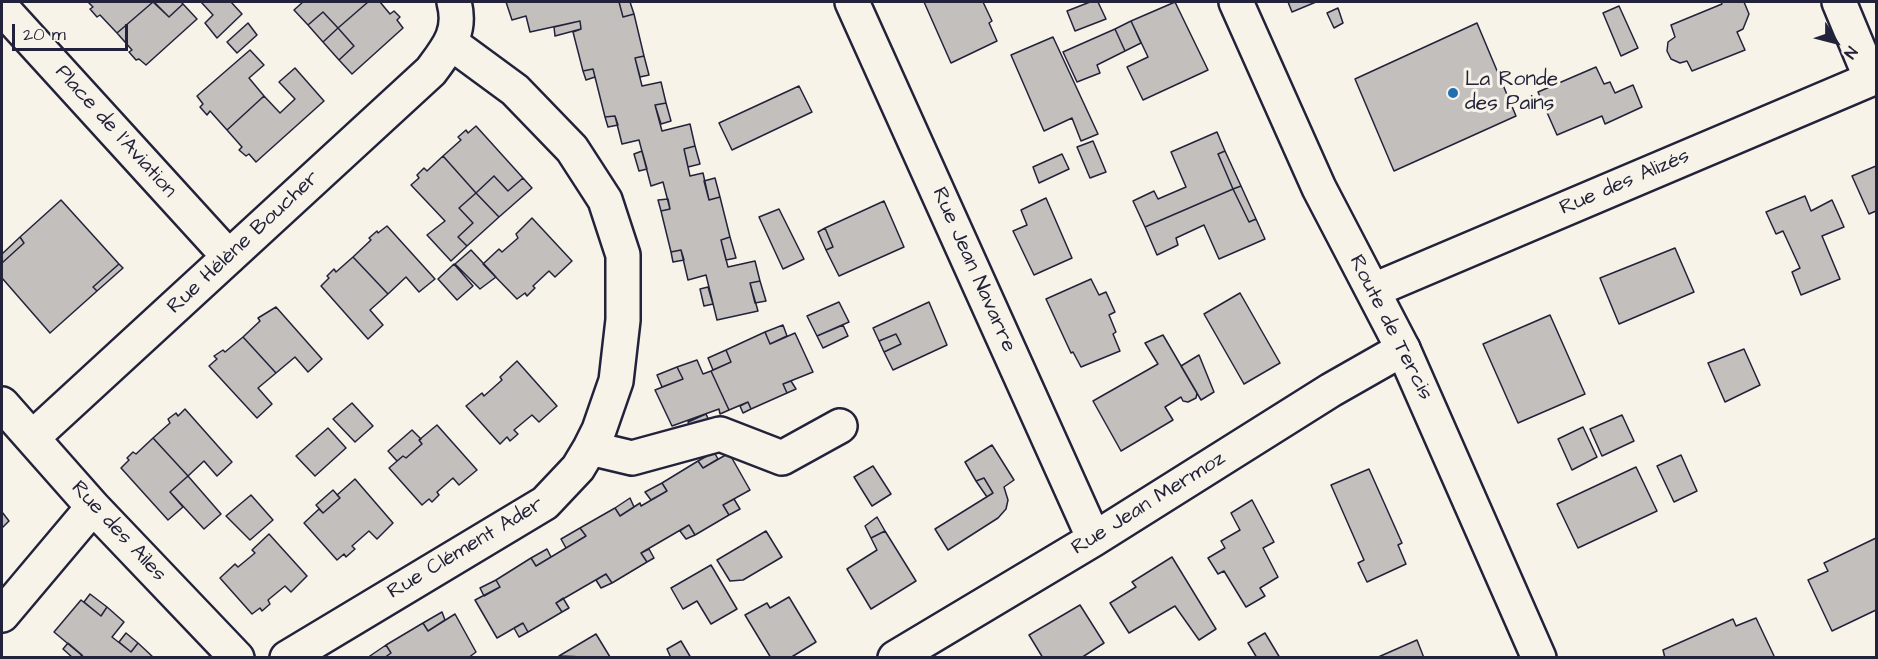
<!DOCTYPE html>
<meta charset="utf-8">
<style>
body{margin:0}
#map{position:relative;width:1878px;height:659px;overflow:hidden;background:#f7f3e8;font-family:"Architects Daughter",sans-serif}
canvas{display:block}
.frame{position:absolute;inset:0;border:3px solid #22223b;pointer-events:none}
.north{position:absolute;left:1806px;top:12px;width:60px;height:60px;-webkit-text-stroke:4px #f7f3e8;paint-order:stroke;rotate:126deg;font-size:16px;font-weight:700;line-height:24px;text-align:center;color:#22223b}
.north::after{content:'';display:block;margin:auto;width:21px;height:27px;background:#22223b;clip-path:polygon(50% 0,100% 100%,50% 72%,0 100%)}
.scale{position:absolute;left:12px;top:24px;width:116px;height:27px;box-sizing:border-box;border:3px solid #22223b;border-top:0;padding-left:8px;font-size:18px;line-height:21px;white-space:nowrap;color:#22223b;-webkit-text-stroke:4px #f7f3e8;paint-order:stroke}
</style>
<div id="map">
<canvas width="1878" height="659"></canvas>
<div class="frame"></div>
<div class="north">N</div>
<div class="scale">20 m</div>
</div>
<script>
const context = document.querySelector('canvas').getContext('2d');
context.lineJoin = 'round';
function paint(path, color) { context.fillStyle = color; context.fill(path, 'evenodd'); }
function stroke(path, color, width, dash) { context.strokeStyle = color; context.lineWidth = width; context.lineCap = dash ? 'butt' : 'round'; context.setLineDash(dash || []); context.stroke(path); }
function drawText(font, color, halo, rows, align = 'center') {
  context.font = font + ' "Architects Daughter",sans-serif'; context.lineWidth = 6; context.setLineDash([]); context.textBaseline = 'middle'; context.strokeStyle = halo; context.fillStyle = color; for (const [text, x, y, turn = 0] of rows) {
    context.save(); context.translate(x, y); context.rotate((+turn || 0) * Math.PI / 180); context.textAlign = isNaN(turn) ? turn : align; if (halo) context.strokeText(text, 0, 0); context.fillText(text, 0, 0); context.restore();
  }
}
const building = new Path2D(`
 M88,2H153L117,33L100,15L97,17L90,9L93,7Z
 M153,2L169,17L183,4L197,19L146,65L139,59L136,60L129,52L132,50L117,33Z
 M154,2H181L183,4L169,17Z
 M201,2H231L242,14L217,38L205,23L213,15Z
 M303,2H368L338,28L323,12L308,25L294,10Z
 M368,2H380L390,14L394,11L400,17L397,20L403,28L352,74L339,60L354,46L338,28Z
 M506,2H619L623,17L634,14L644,56L635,58L642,86L661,82L666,103L655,105L662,131L690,124L695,146L684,149L690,176L703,173L709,200L720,197L730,237L721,240L728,267L755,261L760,281L750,283L758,311L717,320L706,275L688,280L681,250L671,252L661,211L670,209L663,182L651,186L639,140L622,144L615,116L605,117L593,69L583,71L573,32L581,29L580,21L530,32L526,16L512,20Z
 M619,2H630L634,14L623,17Z
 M924,2H983L992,21L989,23L997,41L951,63Z
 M1090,2H1098L1106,19L1075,31L1067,11Z
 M1175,2L1208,70L1143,100L1127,67L1148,57L1131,21Z
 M1288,2H1316L1292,12Z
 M1721,2H1744L1749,14L1743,29L1737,32L1745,50L1692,71L1687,61L1680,63L1671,59L1667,51L1668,42L1675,37L1671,25L1722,4Z
 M1619,6L1638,48L1621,56L1603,13Z
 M1338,8L1343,23L1334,28L1327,13Z
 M323,12L338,28L323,42L308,25Z
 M580,21L581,29L555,36L554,27Z
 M1131,21L1141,43L1125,51L1115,29Z
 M248,23L257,35L237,53L227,42Z
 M1477,23L1516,116L1394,171L1355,79Z
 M338,28L354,46L339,60L323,42Z
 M1115,29L1125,51L1097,65L1100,73L1077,82L1063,52Z
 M1053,37L1098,134L1081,141L1072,118L1044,131L1011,55Z
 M250,50L264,65L249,78L264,96L227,130L210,111L207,115L200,107L203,104L197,96Z
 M644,56L649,75L640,77L635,58Z
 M1596,67L1604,84L1610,82L1615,93L1633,85L1642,107L1605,124L1602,116L1557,135L1538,92Z
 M295,68L324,101L256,162L249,154L246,156L239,150L242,147L227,130L264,96L280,113L295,99L279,82Z
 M593,69L595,77L586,80L583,71Z
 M799,86L812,112L732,150L719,123Z
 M666,103L671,121L661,124L655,105Z
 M615,116L618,125L608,127L605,117Z
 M476,126L523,178L508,191L494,176L476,193L443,156L461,140L458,137L466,130L468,133Z
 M1217,132L1225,151L1218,154L1233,189L1145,227L1133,201L1154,191L1158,199L1186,187L1171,152Z
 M1093,141L1106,172L1090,178L1077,147Z
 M695,146L700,164L688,167L684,149Z
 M642,151L647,169L639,171L634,154Z
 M1225,151L1241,186L1233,189L1218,154Z
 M1062,154L1069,169L1039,183L1033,167Z
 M443,156L476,193L459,208L473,223L458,237L467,246L451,261L427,235L445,221L411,185L419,178L417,175L424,168L427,171Z
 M1876,166V211L1869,214L1852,176Z
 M494,176L508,191L523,178L532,188L499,217L476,193Z
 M715,178L720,197L709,200L704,181Z
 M1241,186L1256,219L1249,222L1233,189Z
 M1233,189L1249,222L1256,219L1265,239L1219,259L1204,225L1176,238L1178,245L1157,255L1145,227Z
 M476,193L499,217L467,246L458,237L473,223L459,208Z
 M1805,196L1811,211L1832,200L1844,227L1822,236L1840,279L1801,295L1792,272L1800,268L1783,231L1776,234L1766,212Z
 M1046,198L1072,258L1034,275L1013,231L1027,225L1021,210Z
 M668,199L670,209L661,211L658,200Z
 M61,200L119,264L93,287L97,291L50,333L2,278V263L24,243L20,237Z
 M884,201L904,247L839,276L826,250L833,247L825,228Z
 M779,209L804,259L783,269L759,217Z
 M532,218L572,261L555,277L549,271L533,286L535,288L527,296L525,293L517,299L483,264L499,249L502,252L518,238L516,234Z
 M387,226L435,279L419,292L406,277L388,294L353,257L371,240L369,238L377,231L378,233Z
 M825,228L833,247L826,250L818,232Z
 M20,237L24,243L2,263V254Z
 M730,237L736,258L726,260L721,240Z
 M1675,248L1694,292L1619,324L1600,278Z
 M471,250L496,277L480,289L455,264Z
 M681,250L684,260L673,262L671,252Z
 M353,257L388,294L370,310L383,325L368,339L321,286L329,278L327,276L334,269L336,272Z
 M119,264L123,268L97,291L93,287Z
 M454,264L473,286L457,300L438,279Z
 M1091,279L1099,295L1106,292L1115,312L1109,315L1116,332L1113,334L1120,351L1081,367L1073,352L1071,353L1046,299Z
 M760,281L766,301L755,303L750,283Z
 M708,287L713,304L704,306L700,289Z
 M1240,293L1280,363L1244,384L1204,314Z
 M839,302L849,322L817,336L807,316Z
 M929,302L947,345L893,370L884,352L901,344L896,334L879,341L873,328Z
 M276,307L322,359L308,372L295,357L276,373L243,337L260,321L258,318Z
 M1550,315L1585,394L1518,423L1483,344Z
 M783,325L787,336L770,344L765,332Z
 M843,325L848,336L823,348L817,336Z
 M765,332L770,344L795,333L813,372L783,384L787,393L751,409L748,402L729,410L711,371L731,362L726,350Z
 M896,334L901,344L884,352L879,341Z
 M1163,335L1197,393L1196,398L1188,402L1183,401L1181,397L1165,407L1173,420L1121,451L1093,401L1158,364L1145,343Z
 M243,337L276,373L258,388L272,404L257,418L209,366L217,359L214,356L223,350L225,352Z
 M1744,349L1760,385L1725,402L1708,363Z
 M726,350L731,362L713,370L708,358Z
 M1199,355L1214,392L1201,400L1181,366Z
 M697,360L703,374L711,371L729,410L720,414L719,409L672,426L655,390L683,379L677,367Z
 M517,361L557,406L539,422L532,415L514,430L518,434L510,441L507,437L500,444L466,406L482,393L484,396L502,380L500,377Z
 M677,367L683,379L662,387L657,375Z
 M791,381L796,389L787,393L783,384Z
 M748,402L751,409L743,413L740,406Z
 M352,403L373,426L355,442L333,419Z
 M185,409L232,462L217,476L204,461L188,476L153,438L170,423L168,419L176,413L178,416Z
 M706,414L710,423L692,430L688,422Z
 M1622,415L1634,441L1602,456L1590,429Z
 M437,425L477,470L459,485L453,478L437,492L439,495L432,502L429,499L422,505L389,468L403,456L406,458L422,444L419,440Z
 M1583,427L1597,457L1572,470L1558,439Z
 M328,428L346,448L315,476L296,456Z
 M412,430L421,439L419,440L422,444L406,458L403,456L397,461L388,451Z
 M153,438L188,476L170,492L183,507L168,520L121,468L129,460L127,458L133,452L136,454Z
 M992,445L1014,480L1004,487L1008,500L1006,509L998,518L948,550L935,529L993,493L984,478L976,481L965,462Z
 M714,452L718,459L703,468L698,461Z
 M729,453L750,490L723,505L729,515L695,535L689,525L641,553L647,562L612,583L606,574L556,603L562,612L528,632L523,623L497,638L475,600L500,587L496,580L531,558L536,566L586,536L580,528L615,508L620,516L640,503L641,506L667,491L662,483L698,461L703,468Z
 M1681,455L1697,491L1674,502L1657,466Z
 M873,466L891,494L872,506L854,477Z
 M1636,467L1657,511L1578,548L1557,504Z
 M1369,469L1402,543L1398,545L1406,564L1367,582L1358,563L1364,560L1331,485Z
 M188,476L221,514L204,529L170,492Z
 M984,478L993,493L987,497L976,481Z
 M355,479L393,523L377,539L369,531L352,546L355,549L346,557L344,554L337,560L304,523L319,509L323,513L340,498L337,495Z
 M662,483L667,491L651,500L645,492Z
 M333,490L340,498L323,513L316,505Z
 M251,495L273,520L250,540L226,516Z
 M630,498L634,507L620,516L615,508Z
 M734,499L740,509L729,515L723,505Z
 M1252,500L1274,542L1263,548L1278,577L1260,588L1265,596L1246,607L1224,571L1218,574L1208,558L1225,548L1221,541L1240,530L1231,513Z
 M2,512L9,521L2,528Z
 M877,517L885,531L871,538L865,526Z
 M689,525L695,535L686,539L680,531Z
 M580,528L586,536L566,548L561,539Z
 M766,531L782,557L743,580L730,581L717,560Z
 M885,531L916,581L871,609L847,569L877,550L871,538Z
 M269,534L307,576L291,592L285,586L268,600L270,604L262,611L260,608L252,614L220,578L235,564L238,567L255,553L252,550Z
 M1876,538V610L1832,631L1808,580L1828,571L1824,563Z
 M547,549L551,557L536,566L531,558Z
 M649,549L654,558L647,562L641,553Z
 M1172,557L1216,629L1199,640L1175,606L1129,633L1110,603L1136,587L1132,582Z
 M711,565L737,609L711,624L697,601L683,609L671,588Z
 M606,574L612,583L601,588L596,580Z
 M496,580L500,587L484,596L480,588Z
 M90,594L107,607L101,616L84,602Z
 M789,597L816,642L790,658H771L745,615L767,603L770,608Z
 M563,598L569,608L562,612L556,603Z
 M81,600L101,616L107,607L124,622L112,637L131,652L138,643L154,658H85L54,632Z
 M1080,605L1104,643L1081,658H1043L1029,635Z
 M442,612L445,620L428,631L423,623Z
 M455,614L476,652L468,658H384L391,653L386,645L423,623L428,631Z
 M1756,618L1775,658H1665L1663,650L1733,619L1736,626Z
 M523,623L528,632L519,637L514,628Z
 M126,633L138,643L131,652L119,642Z
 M1265,633L1280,658H1257L1248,643Z
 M596,634L610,657L609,658L559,656Z
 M1417,640L1424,658H1376Z
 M681,641L691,658H671L667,649Z
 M68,643L82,655L79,658H73L63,649Z
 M386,645L391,653L384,658H367Z`);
paint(building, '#c2bfbd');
stroke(building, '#22223b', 1.5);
const street = new Path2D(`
 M852,2L1094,539
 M1839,2L1871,79
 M2,8L229,257
 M1374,290L1876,77
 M2,404L93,507L237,658
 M32,438L431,71C448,48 462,32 454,2
 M590,448L632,458L720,434L782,458L840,426
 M2,615L93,507
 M287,658L545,503L578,468L590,448L599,430L616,381L623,320V255L605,200L572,149L515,90L451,43
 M895,658L1094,539L1331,390L1403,349`);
const secondary = new Path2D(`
 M1236,2L1319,188L1403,349L1539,658`);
stroke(street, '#22223b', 38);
stroke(secondary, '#22223b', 38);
stroke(street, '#f7f3e8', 33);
stroke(secondary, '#f7f3e8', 33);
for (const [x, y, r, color] of [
 [1453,93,6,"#1f6fb2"]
]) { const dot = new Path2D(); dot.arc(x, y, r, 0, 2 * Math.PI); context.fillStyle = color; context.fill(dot); stroke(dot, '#f7f3e8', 2); }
drawText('21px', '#22223b', '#f7f3e8', [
 ["La Ronde",1465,81],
 ["des Pains",1465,105]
], 'left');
drawText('21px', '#22223b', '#f7f3e8', [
 ["Place de l'Aviation",115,132,48],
 ["Rue des Alizés",1625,183,-23],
 ["Rue Hélène Boucher",244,243,-43],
 ["Rue Jean Navarre",973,270,66],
 ["Route de Tercis",1390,328,63],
 ["Rue Jean Mermoz",1149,504,-32],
 ["Rue des Ailes",118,532,47],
 ["Rue Clément Ader",466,549,-31]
]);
</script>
